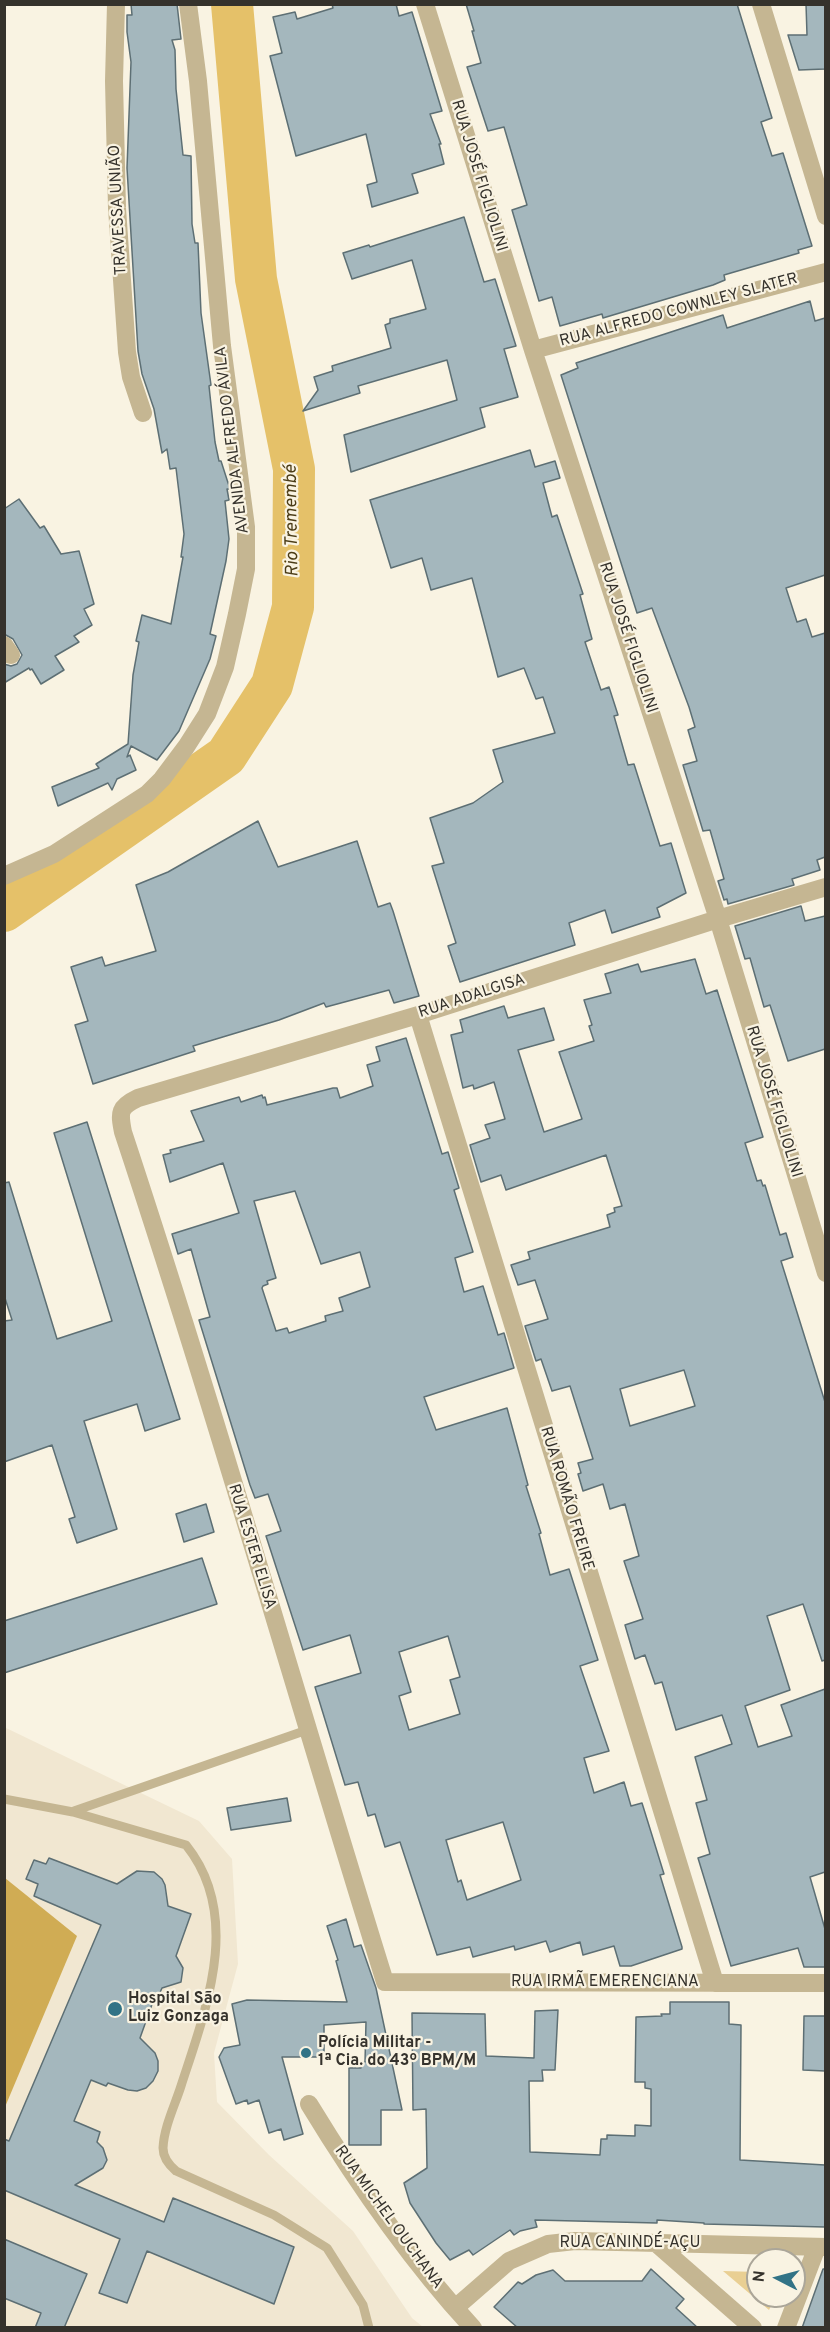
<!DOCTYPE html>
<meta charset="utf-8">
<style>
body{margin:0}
#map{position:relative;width:830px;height:2332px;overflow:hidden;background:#f9f3e2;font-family:Overpass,sans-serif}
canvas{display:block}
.frame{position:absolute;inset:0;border:6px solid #35322c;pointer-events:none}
.north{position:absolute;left:746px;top:2248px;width:60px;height:60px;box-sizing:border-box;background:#f9f3e2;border:2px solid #aba699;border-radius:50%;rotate:276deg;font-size:16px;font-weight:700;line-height:24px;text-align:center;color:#35322c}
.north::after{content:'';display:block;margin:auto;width:21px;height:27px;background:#327386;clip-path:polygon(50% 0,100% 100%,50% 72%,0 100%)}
</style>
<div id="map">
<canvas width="830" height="2332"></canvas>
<div class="frame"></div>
<div class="north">N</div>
</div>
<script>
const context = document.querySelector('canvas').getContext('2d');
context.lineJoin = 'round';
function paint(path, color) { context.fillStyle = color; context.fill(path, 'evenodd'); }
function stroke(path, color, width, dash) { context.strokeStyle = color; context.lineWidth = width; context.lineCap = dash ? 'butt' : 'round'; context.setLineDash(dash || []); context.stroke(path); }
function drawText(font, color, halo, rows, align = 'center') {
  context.font = font + ' Overpass,sans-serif'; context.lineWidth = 4.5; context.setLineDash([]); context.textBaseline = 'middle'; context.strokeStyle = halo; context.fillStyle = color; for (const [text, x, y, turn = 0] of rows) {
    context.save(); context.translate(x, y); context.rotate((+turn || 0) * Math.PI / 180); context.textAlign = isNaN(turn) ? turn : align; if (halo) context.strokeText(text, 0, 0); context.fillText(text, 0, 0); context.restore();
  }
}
paint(new Path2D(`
 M4,1727L199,1821L232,1859L238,1964L214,2053L217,2102L269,2155L353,2231L412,2318L423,2327H5Z`), '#f1e7d1');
paint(new Path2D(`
 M723,2271L758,2272V2296H776L769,2310Z`), '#e9cf93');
paint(new Path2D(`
 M5,1878L77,1936L5,2107Z`), '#d0ac54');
stroke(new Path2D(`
 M4,911L226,756L272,685L293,607L294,469L256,279L232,4`), '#e5c169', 42);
const building = new Path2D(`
 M131,4H177L181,39L172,40L175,50L176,89L183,155L191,156L192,224L195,243H198L201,313L211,385L209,386L215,442L219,461H221L230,489H227L229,500L225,501L229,539L226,561L210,634L216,636L210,659L179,731L157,760L131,746L127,757L130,755L136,770L117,779L112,790L108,783L58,806L52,787L99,768L96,764L128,744L133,675L139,642L136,641L142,615L171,624L183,557H181L184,534L176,468L170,469L167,449L162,453L154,409L142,374L138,351L127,168L131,62L127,32V15H132Z
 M332,4H396L399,16L412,12L442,111L430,114L441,144H439L444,164L412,174L418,193L372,207L367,185L377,182L366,134L296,156L270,56L282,53L273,17L295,12L297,19L333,8Z
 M466,4H737L772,118L761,122L772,156L783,153L812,246L798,250L799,253L724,275L725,280L713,285L603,318L602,314L560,326L552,297L539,301L512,210L527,205L504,127L488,131L467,67L481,63L472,31H474Z
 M806,4H825V69L799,70L788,35H807Z
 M464,217L484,282L495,279L516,346L504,349L518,397L480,408L485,427L351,472L344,435L457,400L447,360L358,386L360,393L303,411L318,390L314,377L333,371L332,366L391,348L385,325L390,323V319L426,309L412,260L352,279L343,253L369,245L370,247Z
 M810,301L815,321L825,318V575L786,588L797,622L806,619L812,637L825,633V857L817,860L820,870L792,879L794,885L728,904L727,899L724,900L718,881L724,879L710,830L703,831L683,765L697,761L688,730L695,727L689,707L652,608L637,613L561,375L578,368L576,363L723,315L727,328Z
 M530,450L535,467L555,461L560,478L543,483L552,517L557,515L583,594L580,595L592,639L585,642L601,690L609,687L618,715L614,716L628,765L634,764L660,846L671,843L686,893L657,908L660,917L612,933L605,910L569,923L575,945L460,982L448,946L456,943L432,866L444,863L430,818L473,803L503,782L493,750L555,733L543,697L536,699L524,668L498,677L472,578L431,590L422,558L391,568L370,500Z
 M19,499L40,528L44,526L61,554L79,551L94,604L84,609L92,625L74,636L79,642L55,656L64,670L41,684L32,669L30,670L29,668L4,683V664L11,666L17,664L22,655L13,639L4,634V509Z
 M258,821L278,867L357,841L378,907L390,903L393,911L419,996L394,1003L389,990L326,1007L324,1003L279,1020L193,1046L195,1051L93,1084L75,1025L88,1021L71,967L102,957L105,966L156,951L136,885L168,872Z
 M801,906L805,921L825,916V1049L788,1061L770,1005L764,1007L750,958L745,959L735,926Z
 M695,959L706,994L717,990L763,1137L745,1143L757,1181L761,1180L763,1186L765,1185L780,1235L786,1233L793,1257L781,1261L825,1402V1660L822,1661L803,1604L767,1616L790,1690L745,1706L758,1747L792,1736L781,1705L825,1689V1872L810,1877L825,1929V1967H804L798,1948L731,1966L698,1858L710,1854L696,1803L707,1800L695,1757L732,1744L722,1715L676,1730L662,1682L655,1684L645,1655L635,1659L625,1625L643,1619L624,1561L639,1556L625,1504L610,1509L603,1484L583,1491L578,1474L581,1473L578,1463L593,1459L570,1386L552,1391L541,1359L536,1361L525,1326L548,1319L535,1280L518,1285L511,1265L530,1259L528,1252L610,1227L607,1215L615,1212L614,1208L622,1206L606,1155L506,1190L501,1175L481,1182L470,1145L490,1138L485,1125L505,1119L494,1082L474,1089L473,1085L463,1088L451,1035L463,1032L460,1020L504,1006L508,1018L544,1008L554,1040L518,1050L544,1132L582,1119L559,1052L594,1041L589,1026L592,1025L584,1000L611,993L605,974L638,964L641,972ZM684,1370L695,1406L630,1426L620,1389Z
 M406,1038L442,1154L448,1152L459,1188L454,1190L473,1252L455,1258L464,1292L483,1286L498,1335L504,1333L514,1368L424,1397L436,1430L507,1408L528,1485L526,1486L541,1533L539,1534L550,1575L569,1569L598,1660L580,1666L581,1669L609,1751L584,1758L594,1793L624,1782L631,1806L642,1803L664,1874L660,1875L682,1947V1949L631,1966H620L614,1946L583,1955L580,1942L550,1952L546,1941L515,1950L514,1946L473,1957L470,1947L437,1955L400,1842L385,1847L375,1814L368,1816L358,1782L345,1785L315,1687L361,1673L350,1635L303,1650L266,1536L281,1531L268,1494L255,1498L250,1485L199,1320L210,1317L191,1249L178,1254L172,1234L239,1213L223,1163L170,1182L163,1155L171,1153L170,1150L204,1141L191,1111L239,1097L241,1102L262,1095L263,1098L265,1097L267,1105L333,1088H337L340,1098L373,1086L367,1065L380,1061L376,1047ZM295,1191L321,1264L360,1252L370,1287L339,1298L343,1311L325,1316L326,1321L289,1333L287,1328L276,1331L262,1288L263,1286L268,1284L267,1281L276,1278L254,1201ZM448,1636L460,1677L450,1680L460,1714L409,1730L399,1696L411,1692L399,1652ZM503,1822L521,1880L467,1900L461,1880L458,1882L446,1840Z
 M87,1122L180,1419L145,1431L137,1404L84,1421L117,1529L77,1543L69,1519L75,1517L52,1445L4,1462V1321L12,1320L4,1295V1183L9,1182L57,1339L112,1321L54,1133Z
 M206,1504L214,1532L184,1542L176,1514Z
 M202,1558L217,1604L4,1673V1621Z
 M287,1798L291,1821L231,1830L227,1808Z
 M49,1858L117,1884L137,1871L154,1872L162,1879L165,1885L168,1906L191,1914L176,1956L183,1968L181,1982L162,1988L158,1997L155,1996L140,2038L155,2053L158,2061V2071L153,2081L146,2088L137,2091L128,2090L108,2083L106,2086L91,2080L74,2121L100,2132L97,2142L103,2148L107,2160L103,2168L75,2185L164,2222L173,2198L294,2247L274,2304L147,2251L127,2303L99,2293L120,2239L4,2190V2139L9,2141L101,1925L34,1896L38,1884L26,1879L34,1860L46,1864Z
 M346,1919L354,1947L361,1945L376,1988L402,2110H381V2145H349V2068H361L362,2062H365L366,2022L324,2025V2057H282L303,2134L284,2140L281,2129L269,2133L259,2100L248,2104L247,2100L236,2104L219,2057L224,2048L240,2045L232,2004L247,2000L347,2002L336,1961L338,1960L327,1926Z
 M670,2002H729V2024L741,2025L740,2160L825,2165V2227L704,2224V2223L657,2220V2223L535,2220L537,2227L520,2231L514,2235L510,2230L473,2255L469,2250L450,2260L436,2243L410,2203L404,2183L427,2168L426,2109L413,2110L412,2013L485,2014L486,2056L534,2058L535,2011L558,2010L555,2070H542L543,2081H529L530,2152L600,2155L601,2139H607V2135L635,2136V2125L651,2126V2089L645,2088V2082H635L636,2017L662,2016L661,2014H670Z
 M804,2016H825V2071L803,2070Z
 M4,2239L87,2274L64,2328H35L41,2313L4,2298Z
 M651,2269L684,2299L676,2308L698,2328H518L494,2307L518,2282L522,2284L536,2275L553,2270L565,2281H642Z
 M823,2269H825V2328H802Z`);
paint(building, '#a4b7bd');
stroke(building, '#5d6f74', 1.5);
stroke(new Path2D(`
 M4,1799L73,1812L186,1845C243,1916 206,2009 181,2086C175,2105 164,2127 163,2148C163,2158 169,2165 176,2171L274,2215L327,2248L363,2305L369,2328
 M74,1811L307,1730`), '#c5b692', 9);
stroke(new Path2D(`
 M116,4L114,81L117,208L127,352L131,377L143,413
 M425,4L533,350L718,919L826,1273
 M761,4L826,216
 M533,350L826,272
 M4,645L11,655
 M4,876L54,854L147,794L162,779L186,747L207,714L225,667L237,614L246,569V527L222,346L198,81L188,4
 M826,887L718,919L418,1015L138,1098C119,1107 119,1112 123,1132C216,1413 297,1699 385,1982L826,1983
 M418,1015L715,1983
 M309,2104C357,2183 410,2260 473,2328
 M657,2244L753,2328
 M455,2308L509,2261L548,2244L575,2241L826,2247
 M786,2328L817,2247`), '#c5b692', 18);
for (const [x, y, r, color] of [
 [115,2009,8,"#327386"],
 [306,2053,6,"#327386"]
]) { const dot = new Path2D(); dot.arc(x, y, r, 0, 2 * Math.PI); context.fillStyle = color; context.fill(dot); stroke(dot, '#f9f3e2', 2); }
drawText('16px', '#35322c', '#f9f3e2', [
 ["RUA JOSÉ FIGLIOLINI",478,176,73],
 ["TRAVESSA UNIÃO",119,210,-93],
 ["RUA ALFREDO COWNLEY SLATER",679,311,-15],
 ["AVENIDA ALFREDO ÁVILA",233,440,-97],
 ["RUA JOSÉ FIGLIOLINI",627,638,72],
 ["RUA ADALGISA",472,997,-18],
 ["RUA JOSÉ FIGLIOLINI",773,1102,73],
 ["RUA ROMÃO FREIRE",566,1499,73],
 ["RUA ESTER ELISA",251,1547,73],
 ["RUA IRMÃ EMERENCIANA",605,1983],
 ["RUA MICHEL OUCHANA",388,2218,54],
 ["RUA CANINDÉ-AÇU",630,2244]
]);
drawText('bold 16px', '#35322c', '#f9f3e2', [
 ["Hospital São",128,2000],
 ["Luiz Gonzaga",128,2018],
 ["Polícia Militar -",318,2044],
 ["1ª Cia. do 43º BPM/M",318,2062]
], 'left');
drawText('italic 18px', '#4b3c16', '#f9f3e2', [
 ["Rio Tremembé",293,521,-91]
]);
</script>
